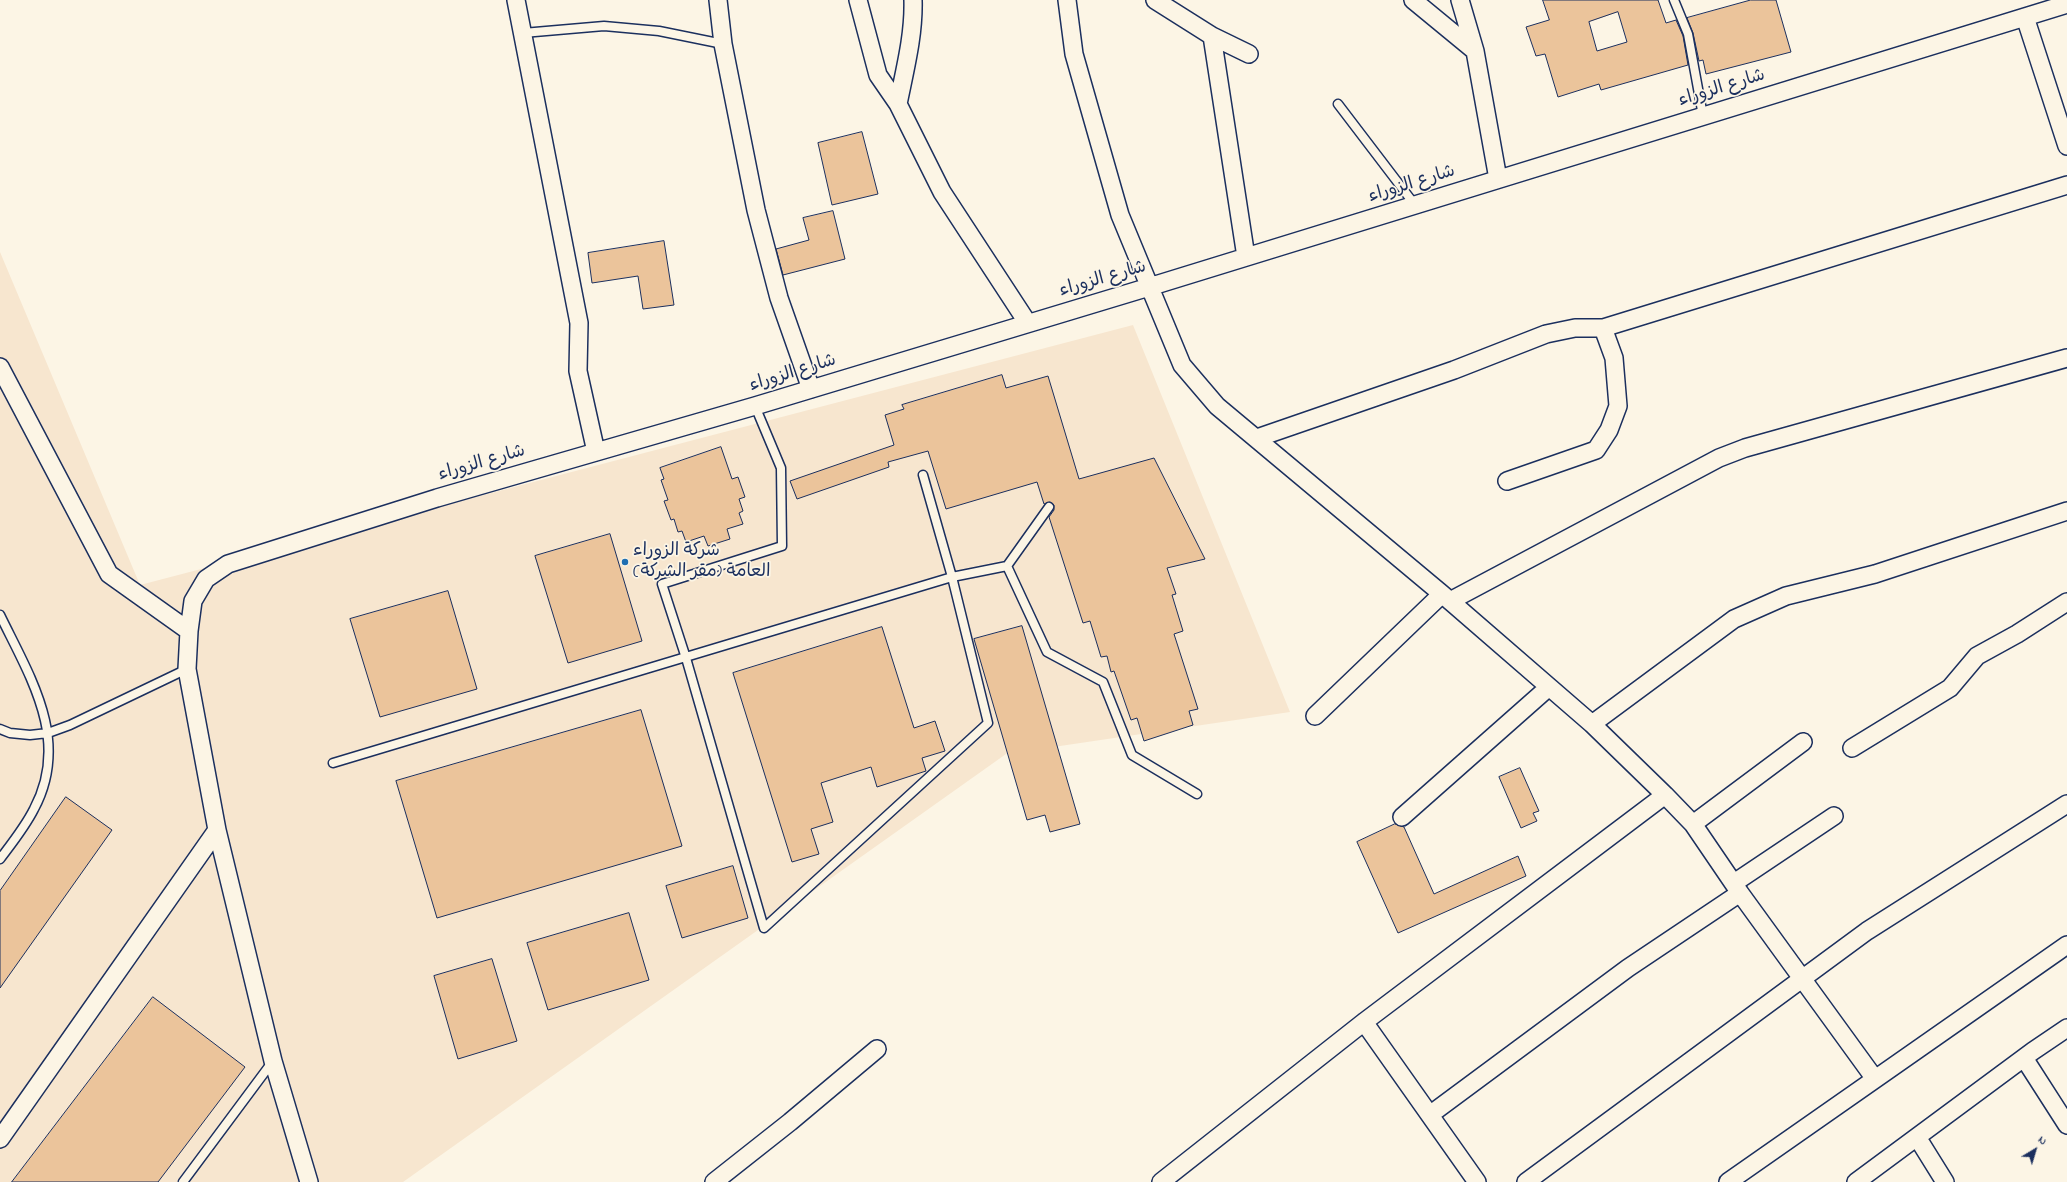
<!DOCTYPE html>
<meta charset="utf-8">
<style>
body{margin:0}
#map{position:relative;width:2067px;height:1182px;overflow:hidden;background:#fcf5e5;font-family:"Indie Flower",sans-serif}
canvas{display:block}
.north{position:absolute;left:2015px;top:1130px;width:40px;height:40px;-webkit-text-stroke:3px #fcf5e5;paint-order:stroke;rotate:38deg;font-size:11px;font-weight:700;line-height:16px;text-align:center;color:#1b2f5e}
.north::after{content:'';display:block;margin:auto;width:14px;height:18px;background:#1b2f5e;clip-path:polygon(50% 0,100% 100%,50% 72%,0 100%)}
</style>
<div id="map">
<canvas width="2067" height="1182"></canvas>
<div class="north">N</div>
</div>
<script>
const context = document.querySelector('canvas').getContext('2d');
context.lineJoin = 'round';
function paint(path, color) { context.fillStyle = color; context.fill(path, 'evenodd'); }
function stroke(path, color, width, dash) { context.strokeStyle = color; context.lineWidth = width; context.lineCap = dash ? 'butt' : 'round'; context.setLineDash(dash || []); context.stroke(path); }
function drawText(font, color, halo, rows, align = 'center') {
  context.font = font + ' "Indie Flower","Playpen Sans Arabic",sans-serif'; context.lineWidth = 3.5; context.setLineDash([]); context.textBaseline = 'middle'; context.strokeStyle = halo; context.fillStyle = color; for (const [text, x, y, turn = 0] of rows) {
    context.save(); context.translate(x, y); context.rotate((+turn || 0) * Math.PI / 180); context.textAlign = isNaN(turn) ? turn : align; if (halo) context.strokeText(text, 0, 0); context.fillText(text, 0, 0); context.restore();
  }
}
paint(new Path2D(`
 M0,252L140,585L1133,325L1290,712L1006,754L403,1182H0Z`), '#f7e6cf');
const building = new Path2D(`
 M1543,0H1658L1666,23L1676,20L1683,36L1688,65L1601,90L1599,84L1558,97L1545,54L1536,56L1526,27L1549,20ZM1618,12L1627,42L1597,51L1589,22Z
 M1751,0H1776L1791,52L1706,74L1703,60L1699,61L1693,33L1687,18Z
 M862,132L878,194L832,205L818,143Z
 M833,211L845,259L783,275L776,249L809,240L803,218Z
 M664,241L674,305L643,309L638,276L592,283L588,253Z
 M1002,375L1006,388L1048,376L1079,479L1154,458L1205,559L1167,568L1176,594L1172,595L1183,631L1174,634L1198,709L1189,711L1193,725L1144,741L1137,718L1131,720L1114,671L1111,672L1107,656L1101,657L1090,621L1083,623L1049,517L1054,510V505L1050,502L1044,504L1037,482L946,509L928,451L888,462L889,467L797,499L790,481L894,445L885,415L904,409L902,405Z
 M721,447L732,479L738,477L745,497L739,499L743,511L739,513L743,524L727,529L730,539L708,546L704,536L686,542L682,531L678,532L674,519L671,520L664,501L668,500L661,480L664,479L660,468Z
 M610,534L642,641L568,663L535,556Z
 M448,591L477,689L380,717L350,619Z
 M1022,626L1080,824L1050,832L1045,815L1027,820L974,639Z
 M882,627L914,728L935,721L945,751L922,758L926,771L877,787L871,767L821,783L833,822L811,829L819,854L792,862L733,673Z
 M641,710L682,846L437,918L396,781Z
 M1520,768L1539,811L1533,813L1537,821L1521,828L1499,777Z
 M66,797L112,830L0,988V891Z
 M1395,824L1404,827L1434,894L1518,856L1526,876L1398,933L1357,842Z
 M733,866L748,918L682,938L666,886Z
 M629,913L649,980L548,1010L527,943Z
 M492,959L517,1041L458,1059L434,976Z
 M153,997L245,1067L158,1182H12Z`);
paint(building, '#ebc49b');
stroke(building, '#1b2f5e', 1);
const lane = new Path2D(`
 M1674,0L1688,34L1703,116
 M523,33L604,26L659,31L723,44
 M1338,104L1415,205
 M755,406L781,468L782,546L662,584L686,658L764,928L988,723L952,577L923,475
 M1007,566L1047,652L1103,682L1132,755L1197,794
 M0,615C30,677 71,740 34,809C25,827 12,843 0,859
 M0,729L10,733L30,735L48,733L70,725L187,669
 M333,763L952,577L1007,566L1049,507
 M183,1182L273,1061`);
const street = new Path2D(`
 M516,0L579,323L578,371L596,452
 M718,0L723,44L756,210L779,298L811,389
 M858,0L878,75L898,104L942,192L1027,322
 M1067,0L1074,54L1120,215L1182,365L1217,406L1442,594L1592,724L1665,795L1693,824L1740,893L1875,1079
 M1155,0L1212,36L1249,54
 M1413,0L1475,51
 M1460,0L1475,51L1498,179
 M2025,17L2067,146
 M1212,36L1246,257
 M898,104C905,69 914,35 913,0
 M0,367L109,574L189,631
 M1257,438L1454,370L1546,334L1575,328H1603L2067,185
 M1507,481L1596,450L1609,430L1618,406L1614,358L1603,328
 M1450,601L1719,458L1745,448L2067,358
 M1315,716L1442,594
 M1592,724L1734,619L1786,596L1875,574L2067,511
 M1852,748L1950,688L1977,656L2017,634L2067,602
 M1402,817L1549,687
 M1693,824L1803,742
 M217,830L273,1061L309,1182
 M1734,883L1834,816
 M1364,1022L1477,1182
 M2024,1058L2067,1125
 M1431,1114L1628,968L1740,893
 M1917,1137L1945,1182
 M0,1139L217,830L187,669L189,631L193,601L206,579L228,564L437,498L755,406L1149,287L2067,4
 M714,1182L790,1122L877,1049
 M1161,1182L1364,1022L1665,795
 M1526,1182L1867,931L2067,804
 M1728,1182L2067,945
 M1856,1182L2033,1051L2067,1028`);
stroke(lane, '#1b2f5e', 11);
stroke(street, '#1b2f5e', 20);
stroke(lane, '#fcf5e5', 8);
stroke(street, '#fcf5e5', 17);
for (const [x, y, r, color] of [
 [625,562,4,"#1f6fb2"]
]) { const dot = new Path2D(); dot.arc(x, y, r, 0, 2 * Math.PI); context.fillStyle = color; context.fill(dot); stroke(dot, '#fcf5e5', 1.5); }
drawText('18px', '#1b2f5e', '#fcf5e5', [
 ["شارع الزوراء",1722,89,-17],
 ["شارع الزوراء",1412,185,-17],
 ["شارع الزوراء",1103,280,-16],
 ["شارع الزوراء",793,374,-17],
 ["شارع الزوراء",482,464,-16]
]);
drawText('18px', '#1b2f5e', '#fcf5e5', [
 ["شركة الزوراء",633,552],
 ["العامة (مقر الشركة)",633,573]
], 'left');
</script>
